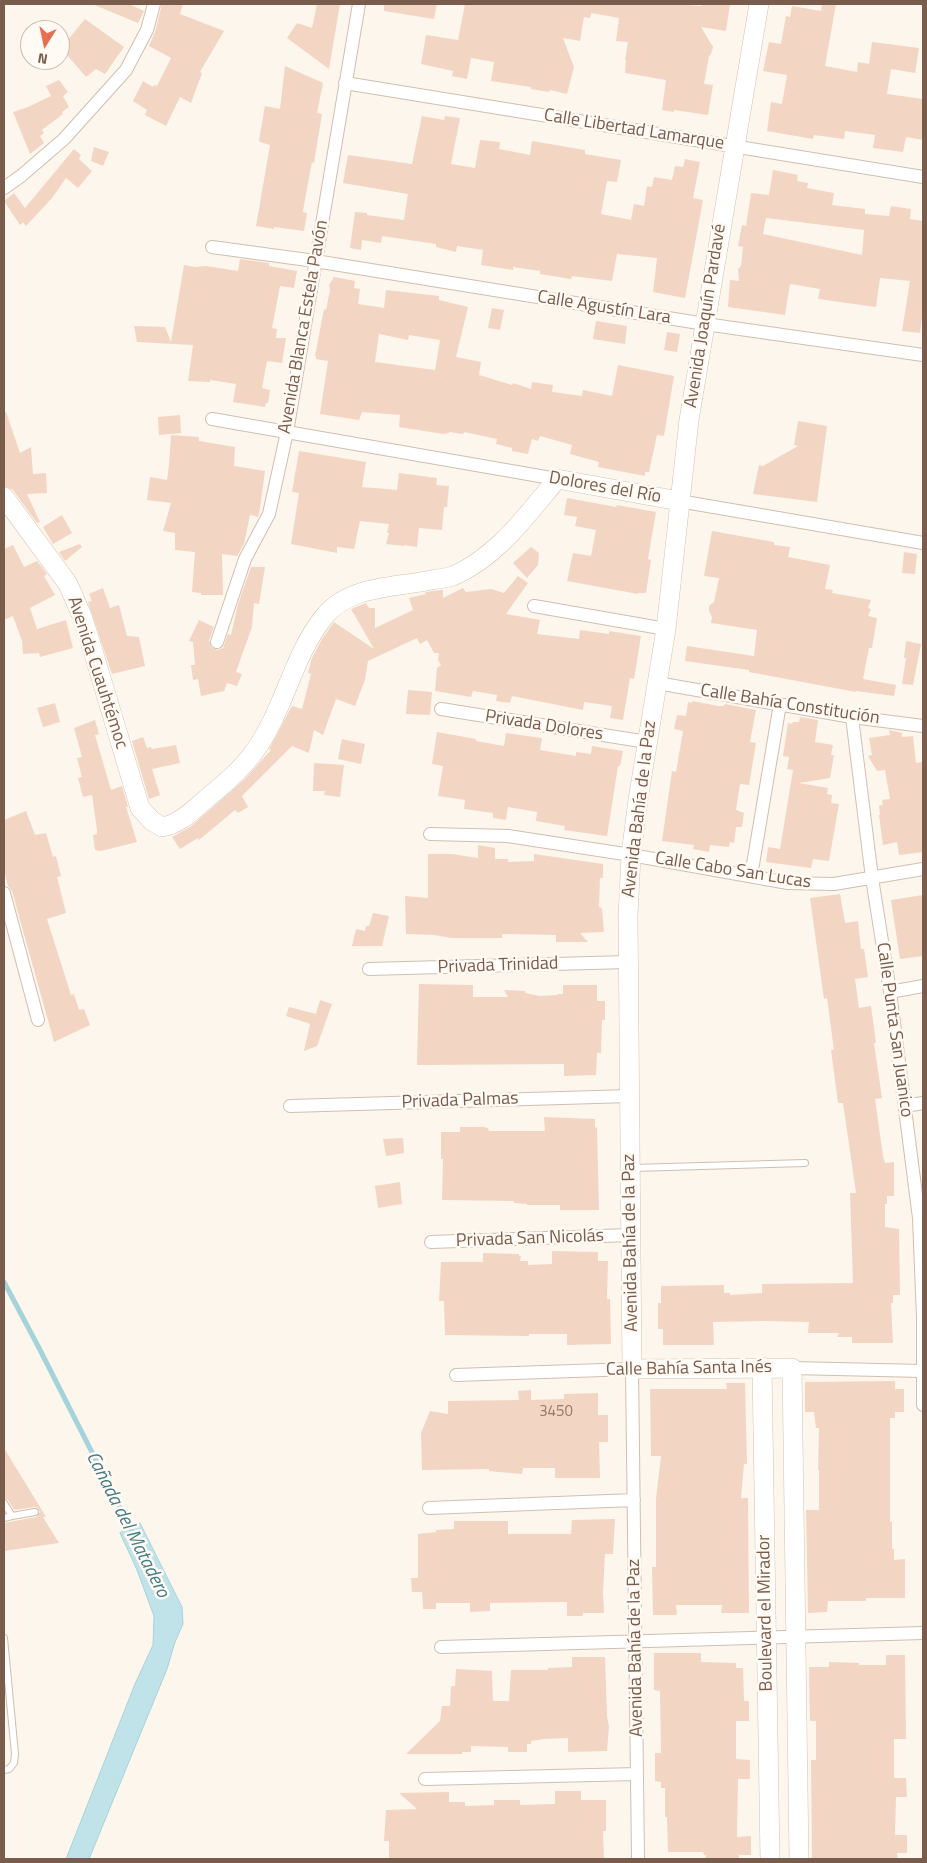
<!DOCTYPE html>
<meta charset="utf-8">
<style>
body{margin:0}
#map{position:relative;width:927px;height:1863px;overflow:hidden;background:#fdf6ec;font-family:"Titillium Web",sans-serif}
canvas{display:block}
.frame{position:absolute;inset:0;border:5px solid #7a5c4d;pointer-events:none}
.north{position:absolute;left:20px;top:20px;width:50px;height:50px;box-sizing:border-box;background:#fffaf3;border:1px solid #cabbb1;border-radius:50%;rotate:190deg;font-size:14px;font-weight:700;line-height:20px;text-align:center;color:#7a5c4d}
.north::after{content:'';display:block;margin:auto;width:18px;height:22px;background:#e76f51;clip-path:polygon(50% 0,100% 100%,50% 72%,0 100%)}
</style>
<div id="map">
<canvas width="927" height="1863"></canvas>
<div class="frame"></div>
<div class="north">N</div>
</div>
<script>
const context = document.querySelector('canvas').getContext('2d');
context.lineJoin = 'round';
function paint(path, color) { context.fillStyle = color; context.fill(path, 'evenodd'); }
function stroke(path, color, width, dash) { context.strokeStyle = color; context.lineWidth = width; context.lineCap = dash ? 'butt' : 'round'; context.setLineDash(dash || []); context.stroke(path); }
function drawText(font, color, halo, rows, align = 'center') {
  context.font = font + ' "Titillium Web",sans-serif'; context.lineWidth = 5; context.setLineDash([]); context.textBaseline = 'middle'; context.strokeStyle = halo; context.fillStyle = color; for (const [text, x, y, turn = 0] of rows) {
    context.save(); context.translate(x, y); context.rotate((+turn || 0) * Math.PI / 180); context.textAlign = isNaN(turn) ? turn : align; if (halo) context.strokeText(text, 0, 0); context.fillText(text, 0, 0); context.restore();
  }
}
const water = new Path2D(`
 M140,1523L182,1607L183,1624L175,1642L167,1669L89,1859H66L135,1684L153,1645L154,1616L137,1570L120,1533Z`);
paint(water, '#bfe3e8');
stroke(water, '#a5d3da', 1);
stroke(new Path2D(`
 M4,1282L38,1346L133,1533`), '#a5d3da', 5);
paint(new Path2D(`
 M92,4H129L144,11L138,23Z
 M162,4H183L180,14L224,31L200,72L202,73L191,103L180,97L166,126L145,115L147,110L133,101L143,81L153,87L154,85L157,86L171,58L149,46L155,32Z
 M317,4H340L329,69L287,38L297,23L312,28Z
 M384,4H437L434,19L384,11Z
 M465,4H668L702,6V4H730L726,31L701,27L713,47L711,54L709,56L704,84L713,85L708,115L674,110V112L662,110L666,80L625,73L626,60H625L628,42L616,41L619,18L591,13L590,18L584,17L580,41L563,38L574,67L567,94L550,90L549,92L531,89V87L491,81L494,62L471,58L467,79L452,76L453,71L421,64L426,35L458,40Z
 M822,4H836L825,66L857,72L858,62L869,64L872,42L919,48L915,73L891,69L887,94L923,99V140L906,137L903,152L873,148L875,135L845,131L844,139L814,135L813,139L767,131L771,102L782,104L787,75L763,71L769,42L781,44L786,16L790,17L792,6L821,11Z
 M85,19L124,47L105,74L96,69L86,77L61,48Z
 M285,66L323,83L317,113L322,114L314,163L312,162L304,205L303,212L307,213L304,231L274,227V229L256,226L270,145L260,142L259,140L265,106L280,109Z
 M59,80L68,92L63,96L69,107L62,112L63,114L42,130L44,133L40,136L44,143L30,154L13,112L28,107L51,96L46,86Z
 M422,116L444,120L445,116L460,118L451,164L475,168L480,140L500,142L499,149L530,155L532,141L585,150V154L621,160L617,182L607,181L601,214L631,220L634,204L644,206L647,186L652,187L654,177L672,180L675,166L683,167L685,159L700,162L693,198L703,200L685,298L653,292L657,258L617,254L612,281L572,276L571,279L540,274V271L513,267V270L481,265L483,250L457,246L456,252L436,247V244L382,236L381,243L362,240L361,250L350,248L355,212L367,213V215L404,220L408,194L343,183L348,155L412,164Z
 M94,147L109,152L103,166L91,161Z
 M74,149L81,155L79,159L92,171L78,188L66,178L52,198L26,226L23,222L20,225L4,201L14,193L25,208Z
 M773,170L798,175L797,181L808,183L807,188L834,193L832,205L865,209V214L889,216L891,206L911,209L910,219L923,221V309L920,333L902,331L910,281L880,278L876,307L818,299L820,289L790,284L785,315L728,307L730,280L739,281L738,269L741,266L743,247L738,246L742,225L746,226L751,193L769,195ZM766,218L864,230L862,255L763,234Z
 M240,259L269,263V266L297,271L294,288L280,286L272,328L277,329L276,338H286L282,363L267,361L262,388L270,390L268,403H266L265,407L233,402L236,384L210,380V382L188,381L193,345L137,342L134,326L165,327L171,342L184,265L195,267L206,266L238,271Z
 M334,277L355,281L354,288L360,289L358,304L384,308L386,290L439,296V300L468,307L456,357L481,362L479,375L512,385L513,383L531,389L532,382L553,385L552,392L582,396L583,390L612,396L618,365L674,376L664,436L657,435L649,472H645V476L598,467L599,462L570,454L572,445L540,436L538,441L532,439L528,454L512,451V448L496,444L497,439L464,432L463,434L449,432V433L443,434L399,427L400,415L362,412L359,420L320,414L328,361L316,359V356H315L324,309L326,310L330,290L329,285ZM379,334L408,340L409,335L440,340L435,370L375,362Z
 M492,308L504,310L500,330L488,328Z
 M596,321L627,326L625,344L593,339Z
 M667,332L680,334L677,352L664,350Z
 M4,412H6L20,453L31,447L33,474L46,473L47,493L27,494L40,522L37,523L13,490L4,486Z
 M180,415L181,433L159,435L158,417Z
 M798,421L827,426L817,502L753,494L759,465L763,466L798,446L794,445Z
 M171,435L199,437V441L235,447L234,466L265,471L259,515L258,517L250,515L244,544L237,556L222,554L223,595H201V593L192,592L195,552L175,550V533L163,531L171,503L147,500L150,477L167,480L169,465Z
 M299,451L366,462L362,487L397,490L399,473L437,478L436,485L449,486L447,507H444L442,530L419,528L417,547L404,545V546L386,544L389,533H387L389,524L360,521L354,549L337,547V553L291,544L299,493L292,492Z
 M567,498L616,507L617,505L656,512L648,559L651,560L646,593H638V594L567,581L573,553L591,556L596,530L575,526L577,517L564,515Z
 M62,515L72,533L53,544L43,527Z
 M712,531L774,542V545L790,547L788,557L830,565L825,589L833,590L832,593L871,600L868,608L871,609L868,616L877,618L872,648H869L863,679L896,685L894,696L856,691V692L749,672V670L685,661L687,646L754,656L757,630L711,623L712,617L709,611V606L714,602L719,578L704,576Z
 M80,544L82,547L65,561L59,552Z
 M13,545L24,567L37,561L47,574L44,576L55,595L30,608L37,629L66,620L73,648L40,657L39,653L23,654L22,641L13,616L4,620V549Z
 M531,547L539,553L538,565L527,578L513,563Z
 M904,552L917,554L915,574L902,573Z
 M251,567H265L259,604L254,603L252,627L236,672L242,674L237,686L227,683L224,691L201,696L198,679L193,680L191,665H195L193,642L189,641L199,620L214,627L209,640L211,647L218,650L223,648L228,634L231,635L238,604Z
 M518,576L528,583L506,614L540,620L537,634L579,639L580,630L609,634V631L641,636L634,679L630,678L623,720L610,718L612,706L584,702L583,710L512,696L510,703L496,701L497,695L473,691L471,697L435,691L437,668L441,665L438,660L439,653H434L427,640L420,644L417,638L368,661L365,680L355,706L336,699L323,735L314,730L309,753L292,746L242,796L248,807L238,813L235,810L199,840L198,838L180,849L172,837L190,827L245,779L271,750L269,749L292,706L302,709L311,674L308,673L312,658L322,639L334,622L374,649L351,609L366,603L369,608H375V628L413,610L409,598L426,594L425,592L443,590V598L463,588L466,592L491,589L504,593Z
 M103,588L110,608L119,605L127,636L139,637L145,666L112,674L88,602L92,601L89,594Z
 M906,641L921,644L913,685L902,684L906,658H904Z
 M408,690L432,692L430,715L406,714Z
 M692,701L718,706H724L725,704L756,710L750,742L756,743L749,785L740,784L736,810L744,813L742,827H736L734,843L730,842L729,847L710,845L709,852L693,849L694,845L662,841L672,771L676,772L683,731L674,729L677,715L686,716L688,702L692,703Z
 M55,703L60,722L43,727L37,708Z
 M800,717L818,720L815,742L833,745L831,755H834L830,778L799,783L828,788L827,794L832,795L831,803L839,804L829,861L813,859L811,868L766,862L768,847L780,849L793,770L787,769L789,757L783,756L788,723L792,724L793,722H799Z
 M95,720L99,734L95,735L111,790L122,786L128,807H126L137,842L101,851L95,850L93,835L97,834V830L92,795L83,797L78,778L82,777L77,758L82,757L74,728Z
 M889,730L902,733V737L913,736L916,763L923,762V852L899,855L897,842L883,845L879,815H880L879,806L883,805L882,800L890,799L885,770L877,771L868,756L872,755L869,738L890,735Z
 M437,732L476,739V741L504,746L506,733L542,738L540,750L576,756V752L591,754L592,746L623,751L620,766H618L607,836L564,830L565,826L536,821L537,812L508,807L506,820L493,818V813L464,809L465,800L438,796L443,766L432,764Z
 M143,737L147,748L151,747L152,749L176,745L180,763L152,769L160,795L149,799L132,741Z
 M342,739L365,744L361,764L338,759Z
 M314,763L344,765L340,797L324,795L325,791H313Z
 M26,811L35,835L46,833L53,857L56,856L61,876L57,877L66,913L47,919L71,995L74,994L79,1010L84,1009L90,1025L54,1042L12,891L8,886L4,870V820Z
 M478,845L495,848V859H508V862L534,861V854L603,864V878H600L599,907L602,908L604,932L580,933L588,942H556V935L502,934V938H451L434,935L406,934L405,896L428,898V854H452L478,858Z
 M840,894L845,923L858,921L861,949H864L868,977L855,979L859,1008L871,1006L876,1043H874L882,1098L875,1099L883,1156L885,1163L894,1162V1196H887V1204H885V1227L899,1229L900,1295H893V1303H891L893,1343H852V1337H837L839,1333H808L809,1322L765,1321L713,1322L714,1345H663V1329H658V1303H661V1286L724,1285V1293H730V1295L762,1293V1284L853,1283L850,1193H856L843,1103H838L831,1050H834L827,998L824,999L810,898Z
 M923,895V956L900,959L891,900Z
 M373,913L389,916L382,946H352L356,929L365,931L366,926H369Z
 M419,984L473,985V997H508L504,990L525,991V993L540,996L558,995V994H563V985H597V1001H605V1020H602L601,1053H597L596,1075L564,1076V1064L417,1065Z
 M320,1000L332,1004L317,1046L304,1051L310,1024L286,1016L289,1007L316,1014Z
 M544,1117L595,1119V1127L597,1128L599,1210H560V1205H527V1204L514,1203V1201L442,1200L443,1159H441V1132H460V1127H484L488,1128L489,1131H545Z
 M403,1138L404,1153L386,1156L383,1139Z
 M400,1182L402,1204L378,1208L375,1186Z
 M552,1251L598,1252V1261H608L607,1299H610L611,1344L567,1345V1334H529V1336L445,1335L444,1301H439L441,1262H483V1253L519,1254V1256H521L520,1261H528V1265L552,1264Z
 M895,1381V1389H904V1412H895V1418H890V1522L892,1521V1549H894V1560L905,1559V1598H866V1601H828L827,1612L808,1613L806,1510H819V1470H818L819,1428H816L814,1412H805V1382Z
 M726,1383H745L747,1464H744L741,1498H748L749,1613H721L722,1605H676L677,1615H653L652,1567H656V1499L661,1456H651L650,1389H727Z
 M531,1390V1400L564,1399V1394L598,1393V1415H608V1442H599L600,1478H555V1468H523L522,1474L499,1472L489,1471V1469L422,1470L421,1433L430,1411L448,1414V1401L519,1400L518,1391Z
 M4,1448L46,1517H43L59,1543L4,1551V1523L36,1517L40,1512L38,1508L35,1507L14,1510L8,1500L4,1498Z
 M615,1519L613,1554H605L603,1592L604,1613H583V1616H567V1602H557L490,1603V1611L470,1612V1603H436V1609H423L422,1592H412L411,1578H418V1534L436,1532V1530L454,1529V1521H508V1534H571L572,1520Z
 M654,1653H701V1662L736,1663V1668H743L744,1701H749V1721H736V1759L750,1760V1779H738L737,1837L751,1836V1855H739V1859H706V1855H704L703,1852H668L667,1817H665V1788H661V1782L655,1781V1753H661L660,1691L654,1690Z
 M886,1655H905L906,1739H894V1778H906L907,1797H896L895,1835H907V1853H897L898,1859H812L811,1760H816V1721H810L809,1667H829V1662L859,1663V1665H886Z
 M572,1657H605L607,1716L609,1727L607,1751L568,1752V1738L544,1739L531,1741V1744H527V1752H508V1747L471,1746V1752H462V1754H406L440,1721L442,1706H450L451,1686H455L456,1669L492,1671L493,1701H509L511,1670H548V1668L572,1667Z
 M555,1791H581V1800H606V1831H603L604,1859H389V1841H384L386,1810L417,1809L399,1793L449,1792V1802H465V1806L494,1805V1800H520V1805L555,1804Z`), '#f3d5c3');
const lane = new Path2D(`
 M633,1168L805,1163
 M4,1503L12,1516L4,1518
 M12,1516L35,1512
 M4,1638L15,1754L14,1763L9,1769L4,1770`);
const street = new Path2D(`
 M345,83L923,177
 M4,188L21,176L64,139L126,70L147,30L154,4
 M212,247L315,261L705,324L923,355
 M212,419L557,479
 M679,501L923,543
 M534,606L666,629
 M217,642L245,559L269,514L287,432L359,4
 M657,683L852,717L923,726
 M441,709L647,742
 M852,717L872,878L890,992L919,1218L923,1317V1405
 M430,834L508,836L631,855L788,883L834,884L923,869
 M751,876L780,704
 M4,893L38,1020
 M369,969L628,962
 M890,992L923,986
 M290,1106L630,1096
 M905,1106L923,1103
 M431,1242L630,1235
 M792,1368L923,1371
 M456,1375L632,1369L638,1859
 M429,1508L634,1500
 M441,1647L923,1633
 M425,1779L637,1774`);
const secondary = new Path2D(`
 M759,4L689,420L666,629L638,800L631,855L628,916L632,1369L792,1368L799,1859
 M4,497L68,584L82,616L90,641L140,808L152,821L162,827C180,824 192,811 206,799C223,785 241,770 254,752C284,711 292,658 323,618C348,585 394,588 431,580C438,579 446,578 453,576C497,557 527,515 557,479L679,501
 M762,1367L770,1859`);
stroke(lane, '#d1beb0', 8);
stroke(street, '#d1beb0', 14);
stroke(secondary, '#d6c0b0', 20);
stroke(lane, '#fff', 6);
stroke(street, '#fff', 12);
stroke(secondary, '#fff', 19);
drawText('15px', '#987a6a', null, [
 ["3450",556,1412]
]);
drawText('18px', '#7a5c4d', '#fffaf3', [
 ["Calle Libertad Lamarque",634,130,9],
 ["Calle Agustín Lara",604,308,9],
 ["Avenida Joaquín Pardavé",706,316,-81],
 ["Avenida Blanca Estela Pavón",304,327,-80],
 ["Dolores del Río",605,488,10],
 ["Avenida Cuauhtémoc",97,673,72],
 ["Calle Bahía Constitución",790,705,9],
 ["Privada Dolores",544,726,9],
 ["Avenida Bahía de la Paz",640,809,-83],
 ["Calle Cabo San Lucas",733,871,9],
 ["Privada Trinidad",498,966,-2],
 ["Calle Punta San Juanico",894,1030,82],
 ["Privada Palmas",460,1101,-2],
 ["Privada San Nicolás",530,1239,-2],
 ["Avenida Bahía de la Paz",631,1243,-91],
 ["Calle Bahía Santa Inés",689,1369,-1],
 ["Boulevard el Mirador",766,1613,-91],
 ["Avenida Bahía de la Paz",636,1648,-91]
]);
drawText('italic 19px', '#437c86', '#fffaf3', [
 ["Cañada del Matadero",127,1525,63]
]);
</script>
